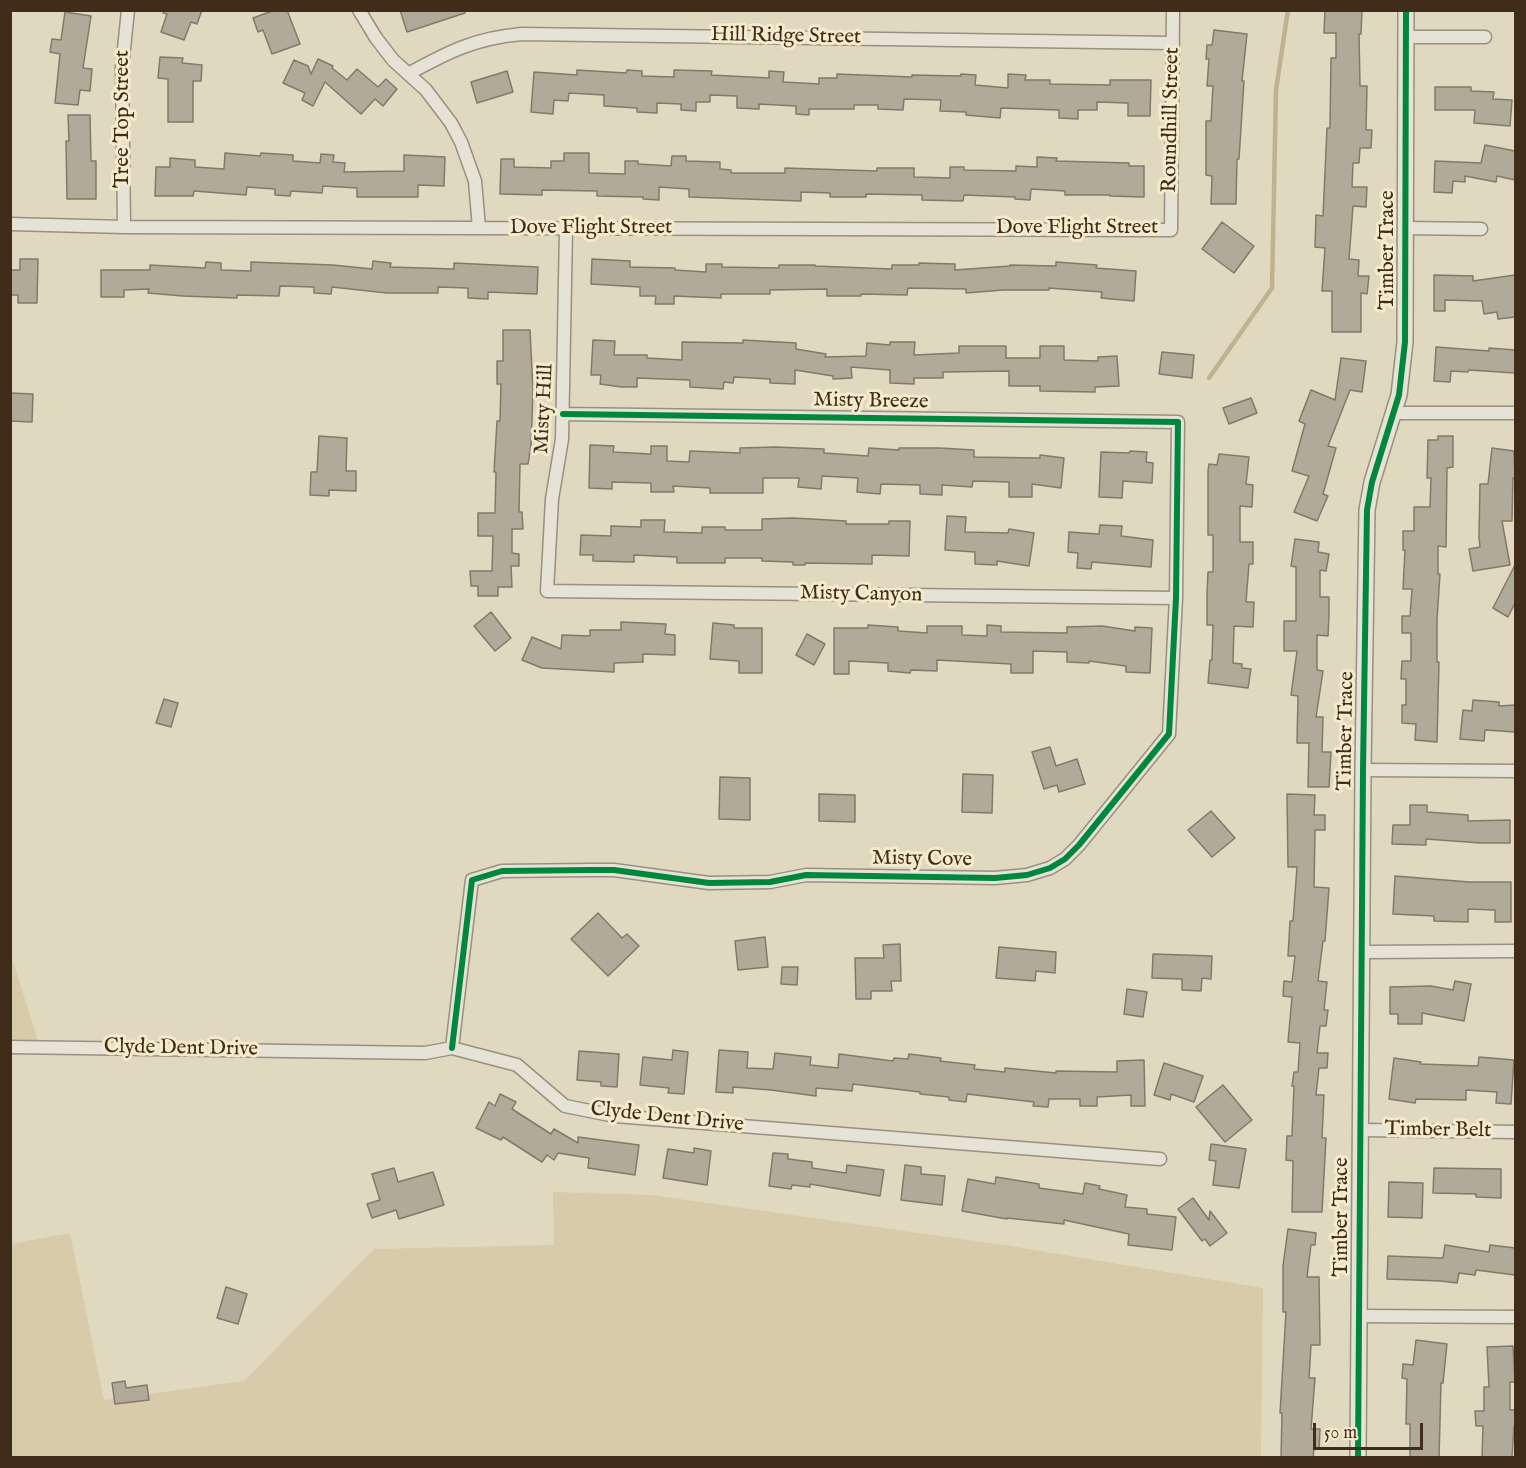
<!DOCTYPE html>
<style>
body{margin:0}
#map{position:relative;width:1526px;height:1468px;overflow:hidden;background:#e0d8bf;font-family:"IM FELL English",serif}
canvas{display:block}
.frame{position:absolute;inset:0;border:12px solid #412b19;pointer-events:none}
.scale{position:absolute;left:1313px;top:1423px;width:110px;height:27px;box-sizing:border-box;border:3px solid #412b19;border-top:0;padding-left:8px;font-size:18px;line-height:21px;white-space:nowrap;color:#412b19;-webkit-text-stroke:4px #f4eacc;paint-order:stroke}
</style>
<div id="map">
<canvas width="1526" height="1468"></canvas>
<div class="frame"></div>
<div class="scale">50 m</div>
</div>
<script>
const context = document.querySelector('canvas').getContext('2d');
context.lineJoin = 'round';
function paint(path, color) { context.fillStyle = color; context.fill(path, 'evenodd'); }
function stroke(path, color, width, dash) { context.strokeStyle = color; context.lineWidth = width; context.lineCap = dash ? 'butt' : 'round'; context.setLineDash(dash || []); context.stroke(path); }
function drawText(font, color, halo, rows, align = 'center') {
  context.font = font + ' "IM FELL English",serif'; context.lineWidth = 6; context.setLineDash([]); context.textBaseline = 'middle'; context.strokeStyle = halo; context.fillStyle = color; for (const [text, x, y, turn = 0] of rows) {
    context.save(); context.translate(x, y); context.rotate((+turn || 0) * Math.PI / 180); context.textAlign = isNaN(turn) ? turn : align; if (halo) context.strokeText(text, 0, 0); context.fillText(text, 0, 0); context.restore();
  }
}
paint(new Path2D(`
 M11,955L40,1047H11Z
 M553,1192L651,1195L1010,1246L1263,1288L1261,1457L11,1458V1244L70,1233L104,1400L244,1381L374,1249L554,1245Z`), '#d8cba9');
stroke(new Path2D(`
 M1209,378L1272,288L1276,90L1288,10`), '#c0b291', 4.5);
const building = new Path2D(`
 M164,10H202L197,24L191,22L184,40L161,32L167,14L163,13Z
 M275,10H287L300,44L272,54L263,30L258,32L253,18Z
 M400,10H465V13L407,32Z
 M1325,10H1362L1361,34H1359L1360,86H1367L1366,130H1372L1371,148H1360L1359,163H1353L1352,187H1367L1366,207L1353,206L1349,259L1359,260L1358,276H1369L1367,294L1361,293V332H1332V291H1322L1325,248L1315,247L1316,215L1323,216L1327,128H1330L1331,58H1336V33H1324Z
 M65,12L91,16L83,68L92,69L90,91L80,90L78,105L55,103L60,54L50,52L52,39L61,40Z
 M1214,30L1247,34L1242,81H1244L1239,159H1237L1236,204H1211L1212,176L1206,175V121H1211L1213,86H1207L1209,59H1206L1207,45H1212Z
 M160,57L183,58L182,63L202,65L201,81H193V122H168V79L158,78Z
 M318,59L333,66L332,68L347,80L357,69L378,87L386,79L397,89L383,106L375,99L361,114L325,82L313,106L302,100L305,93L283,83L294,60L308,66L311,74Z
 M577,70L626,73L627,70L642,71V76L674,77V70L712,71L711,75L769,78V71L784,72L783,82L819,84V78H837V74L912,77V75L961,76V74L976,75L975,85L1008,88V74L1026,75L1025,80H1050V84L1110,85V80H1151L1150,116H1128V103L1097,102V110H1078V119L1059,118V110L1001,108L1000,118L966,115V112L940,111L941,100L904,99L903,110L878,109V105H854V109H809V115L796,114V106L759,104V109L737,108V96L710,95V102H696V111L681,110V104L657,103V113L637,112V108L604,106V95L569,93L568,101L554,100L553,114L531,112L534,72L577,75Z
 M507,71L513,92L477,103L471,82Z
 M1435,87H1471V91L1494,92L1493,99L1512,100L1510,126L1474,123L1475,110H1435Z
 M68,115H90L91,161H96V199H67L66,141H69Z
 M1485,145L1515,151V180L1497,176L1496,182L1465,176V182L1453,181L1452,193L1434,192L1435,161L1481,163Z
 M225,153L260,156L261,153L293,155V161L320,163L321,154L334,155L333,162L345,163L344,172L404,171V155L445,157L444,186L418,185V197H357V188L323,186L322,193L291,191L290,196L275,195V189L247,187L246,195L194,191L193,196H155L156,167H170V158L195,160V167L224,169Z
 M564,153H589V173L625,174V161H638V164L671,166L672,156H686V161L720,162V169L731,170V173H785V168L877,171V168H914V177L950,178V167H964V170L1016,171V166L1037,167V157L1057,158L1056,161L1129,163V166H1144V197L1110,196V195H1065V191L1031,189L1030,200L1015,199V197L964,195L963,201L922,200V195L866,194V197H830V193L801,192V201L689,197V189L659,187V200L643,199V197L597,196V191L542,190V195L500,194L501,159H514V167L551,168V161H564Z
 M1222,222L1254,246L1234,273L1202,249Z
 M20,259H38L37,303H18V295H10V270H20Z
 M592,259L630,261V267L675,268V270L706,272V264H722V267L779,268V265H815V266L892,269V265H919V263L955,264V270L1010,266V265L1056,266V262L1097,265L1096,268L1136,271L1134,301L1101,298L1102,292L1049,288V290H1003L966,293V289L908,288L907,295L861,294V296H827V289L770,290V294H721V298L674,296V304H655L656,296H640V287L591,284Z
 M373,261L391,263L390,267L454,269V263L538,267L537,294L488,292V299L468,298V288L438,287V293H387L332,287L331,294L314,293V287L280,286L279,296L237,295V298L183,296L148,293L149,289L124,290V297H101V270H150V265L205,268L206,262L221,263V270L251,271V262L333,265L372,269Z
 M1434,275L1473,276V281L1515,275V317L1498,319L1497,312L1484,314L1482,301L1445,300V311H1434Z
 M503,330H530L533,391L531,445L528,464H520L519,512H522L523,529H512V553L519,554V566H511L512,587H498V596H478V586H471L470,571H492L493,536H478V513H495L496,472H494L497,421H500L501,384H497V361H503Z
 M593,340L615,341L614,355H647V358L682,360V342L743,343V340L796,343V349L826,354L825,357L866,356L867,343L890,345V342H915L914,355L959,353V346H1006V358H1040V346H1064V360L1098,361V357L1117,356L1119,386L1095,387V392L1040,391V386H1009V371L943,372V378H914V384L890,383V370L851,367L852,378L833,379V376L795,370V384L770,383V379L734,377L733,383L724,382L723,389L690,387V380L637,378V387H621L600,384L601,375H591Z
 M1436,347L1489,351V348L1515,350V373L1469,370L1468,372L1451,371L1450,382L1434,381Z
 M1162,352L1194,355L1192,378L1159,374Z
 M1341,358L1366,361L1362,392L1350,390L1328,446L1336,448L1323,494L1328,496L1317,521L1294,512L1309,476L1292,471L1305,424L1299,421L1311,390L1335,400Z
 M10,393L33,394L32,422L10,421Z
 M1251,398L1257,413L1229,424L1223,408Z
 M319,436L347,438L346,471H356V491L329,490V496L310,495L311,472H317Z
 M1438,436H1453V467L1447,468L1446,547L1438,546V574H1440L1437,620V662H1439L1437,742L1415,740L1416,724L1402,723V705H1406V679H1401L1402,661H1411V633H1402V616H1410L1412,589H1403L1405,550H1403V531H1414V507H1430L1431,478H1427L1428,440H1438Z
 M590,445L614,446L613,452L651,454V446H667V461L689,462L690,451L740,453V448L776,447L824,449V453L868,456L869,448L899,450V448H940L974,450V457L1040,458V455L1064,458L1061,488L1032,484V497H1009V482L973,481L972,487L942,485V495L920,494V485L881,484L880,494L857,492L858,478L822,476L821,489L798,487L799,478H763V493H710V488L673,486L674,492H651V483L612,482V489L589,488Z
 M1492,448L1514,451L1515,478H1513L1512,521H1502L1510,565L1473,571L1469,549L1480,547L1479,537L1480,484H1488Z
 M1130,451L1147,452L1146,462L1153,463L1152,483L1123,481L1122,498L1099,497L1101,452L1129,453Z
 M1219,454L1249,457L1246,484L1253,485L1252,507L1240,506V542H1253V564H1249L1246,602H1254L1253,627L1234,626L1233,663L1242,664V668L1251,669L1248,688L1208,683L1210,660H1212L1213,625H1207V594L1208,572H1213V535H1208V471L1209,464L1217,465Z
 M947,516L966,517L965,532L1008,533L1009,529L1034,533L1029,566L997,561V565L975,564V552L945,550Z
 M794,518L846,521V524H889V521H910L909,556L872,555V564L805,563V565H793V562L762,561V558H725V563H677V557L634,555V562L593,561V555H580L581,535L611,536V526L641,527V520H665L664,532L702,533V527H725V530H762V519Z
 M1100,525L1122,526L1121,536L1153,540L1151,567L1092,562L1091,569L1077,568L1078,553L1068,552L1069,532L1099,534Z
 M1295,539L1319,542L1318,552L1329,554L1326,571L1320,570V597H1329V614L1328,636L1317,635V670L1323,671L1316,717H1323L1322,752H1331L1329,787H1308L1309,743H1297L1298,696L1291,695L1297,651H1284V621H1296V567L1291,566Z
 M1515,565V603L1508,617L1493,608Z
 M491,612L511,638L495,651L474,626Z
 M621,622L666,624L665,634L675,635V655L643,654V662L614,663V672L542,668L522,660L532,637L561,649L562,635L590,636V630H621Z
 M713,623L734,625V628H762V673H739V661L710,659Z
 M868,625L898,627V631L927,633V626H962V635L987,636V625L1001,626V632L1067,633V627L1102,626L1135,631V627L1152,628L1150,673L1126,672V666L1089,661V663L1067,662V652L1033,651V673H1011V664L937,660V671L911,670L910,673L888,671V663L849,661V674H834V628H868Z
 M807,634L825,644L814,665L796,655Z
 M164,699L178,703L171,727L156,723Z
 M1473,700L1499,702V706L1515,705V732L1485,730L1484,741L1460,739L1463,710L1472,711Z
 M1050,747L1056,766L1077,759L1085,784L1059,792L1057,785L1044,789L1032,752Z
 M963,774L993,775L992,813L962,812Z
 M720,777L750,778V820L719,819Z
 M819,794L855,795V822L819,821Z
 M1287,794L1315,795L1314,815H1325V830H1315L1314,887L1329,888L1325,941H1323L1318,981L1327,982L1324,1010H1328L1326,1026H1320L1317,1053H1328L1327,1068H1319L1316,1095H1324L1322,1138H1326L1322,1212H1292L1293,1161L1286,1160L1287,1136H1292L1294,1086H1292L1294,1072H1298L1300,1043L1288,1042L1292,997L1283,996L1284,981L1292,982L1295,956H1288L1290,921H1293L1297,867H1288Z
 M1410,805H1427V812L1468,815V821L1510,820V843H1481L1426,839V845L1392,844L1393,825H1410Z
 M1211,811L1235,838L1212,857L1188,830Z
 M1395,876L1469,882H1511V922H1495V910L1468,909V922L1434,921V916L1393,914Z
 M598,913L622,938L627,934L639,946L608,976L571,939Z
 M765,937L768,967L738,970L735,941Z
 M900,944L901,981H891L892,991H871V999H856L855,958H884L883,945Z
 M999,947L1056,952L1055,973L1036,971L1035,981L996,978Z
 M1153,954L1212,956L1211,979L1202,978L1201,991L1182,990V979L1152,978Z
 M782,967H798L797,985L781,984Z
 M1455,981L1471,984L1464,1021L1422,1013V1024H1398V1014H1390V987L1431,986L1453,990Z
 M1127,989L1147,992L1143,1017L1124,1014Z
 M673,1050L688,1052L684,1094L668,1093L669,1088L640,1085L643,1057L672,1060Z
 M719,1050L748,1052L747,1068L773,1069L775,1053L811,1057L810,1065L838,1068L839,1054L893,1061L894,1058L908,1059L909,1054L941,1058L940,1061L975,1065L974,1069L1005,1072V1068L1056,1073V1071L1117,1072V1061L1144,1060L1145,1106H1131V1095L1097,1097V1106H1080V1099H1049L1048,1107L1033,1106L1034,1102L967,1094L966,1102L949,1100V1097L920,1094V1092L853,1084L852,1091L816,1088V1096L771,1090L733,1087V1093L716,1092Z
 M579,1051L619,1054L617,1087L601,1086V1082L577,1080Z
 M1479,1057L1514,1060L1511,1104L1496,1103L1497,1092L1466,1090V1100L1416,1099L1415,1103L1389,1099L1394,1058L1421,1062L1420,1064L1478,1066Z
 M1164,1063L1203,1076L1194,1102L1171,1094L1170,1100L1154,1095Z
 M1223,1085L1252,1120L1225,1142L1196,1107Z
 M500,1094L516,1102L512,1109L551,1134L554,1129L578,1143V1137L639,1145L635,1175L588,1168L589,1158L558,1153L554,1160L547,1155L542,1162L503,1137L501,1140L476,1128L489,1102L495,1106Z
 M1211,1144L1246,1149L1239,1188L1213,1185L1216,1161L1209,1160Z
 M694,1148L711,1151L707,1185L663,1178L668,1149L694,1153Z
 M773,1153L788,1154V1159L812,1162V1168L846,1173L847,1165L884,1170L880,1196L810,1184V1187L792,1185L791,1189L769,1186Z
 M905,1165L921,1167V1174L945,1176L942,1205L901,1200Z
 M394,1168L398,1182L433,1172L444,1205L399,1219L396,1210L372,1218L367,1204L380,1200L372,1174Z
 M1434,1168L1501,1169V1198L1476,1197V1194L1433,1193Z
 M996,1177L1039,1184V1188L1083,1194L1085,1183L1100,1186L1099,1189L1127,1195L1125,1207L1147,1209V1214L1176,1217L1172,1250L1128,1245L1129,1234L1064,1220V1224L1007,1218V1219L962,1211L968,1179L995,1184Z
 M1389,1182L1423,1183L1422,1218L1388,1217Z
 M1193,1198L1209,1220L1210,1211L1227,1233L1210,1246L1205,1239L1202,1241L1178,1209Z
 M1288,1229L1316,1233L1315,1245H1311L1307,1277H1319L1320,1345H1311L1309,1378H1315L1311,1429H1320L1319,1449H1314L1313,1458H1281L1282,1413H1280L1286,1312H1283V1266Z
 M1445,1245L1489,1252L1490,1245L1515,1248V1275L1476,1270L1475,1275L1459,1273L1457,1283L1441,1281L1387,1279L1388,1256L1443,1258Z
 M226,1287L247,1294L238,1324L217,1318Z
 M1416,1340L1447,1344L1443,1383H1441L1439,1458H1410V1424H1406L1407,1379L1402,1378L1403,1364L1413,1365Z
 M1513,1346L1515,1382H1510V1410H1515V1426H1514L1512,1458H1482L1483,1426H1476L1475,1411H1484V1387H1489L1487,1347Z
 M125,1381L126,1388L147,1385L149,1400L115,1404L112,1383Z`);
paint(building, '#b1aa98');
stroke(building, '#81796b', 1.5);
const minor = new Path2D(`
 M359,10L376,38L393,60L426,90L451,123L461,142L475,181L479,228
 M1406,37H1485
 M408,74C448,52 475,38 522,34L1173,43
 M10,224L124,227L1171,230L1173,10
 M124,227L122,68L128,10
 M1405,228L1481,229
 M566,229L562,439L552,499L547,591L1176,598
 M1394,413H1516
 M1363,770L1516,771
 M1362,952L1516,951
 M10,1047L425,1053L452,1048L517,1065L565,1106L615,1116L1160,1159
 M452,1048L472,880L502,871L590,870H614L709,883L770,882L806,875L995,878L1027,875L1050,868L1065,859L1079,845L1169,734L1176,598L1178,422L563,414
 M1361,1130L1516,1132
 M1359,1316L1516,1317`);
const tertiary = new Path2D(`
 M1358,1458L1363,770L1367,510L1372,482L1399,395L1405,342L1406,10`);
stroke(minor, '#989081', 15);
stroke(tertiary, '#989081', 18);
stroke(minor, '#e6e2d5', 12);
stroke(tertiary, '#e6e2d5', 15);
stroke(new Path2D(`
 M452,1048L472,880L502,871L590,870H614L709,883L770,882L806,875L995,878L1027,875L1050,868L1065,859L1079,845L1169,734L1176,598L1178,422L563,414
 M1358,1458L1363,770L1367,510L1372,482L1399,395L1405,342L1406,10`), '#00873e', 6);
drawText('21px', '#412b19', '#f4eacc', [
 ["Hill Ridge Street",786,37,1],
 ["Tree Top Street",124,119,-90],
 ["Roundhill Street",1172,120,-89],
 ["Dove Flight Street",591,229],
 ["Dove Flight Street",1077,229],
 ["Timber Trace",1389,250,-90],
 ["Misty Breeze",871,402,1],
 ["Misty Hill",545,409,-87],
 ["Misty Canyon",861,595,1],
 ["Timber Trace",1347,731,-89],
 ["Misty Cove",922,860,1],
 ["Clyde Dent Drive",181,1049,1],
 ["Clyde Dent Drive",667,1118,6],
 ["Timber Belt",1438,1131,1],
 ["Timber Trace",1343,1217,-90]
]);
</script>
